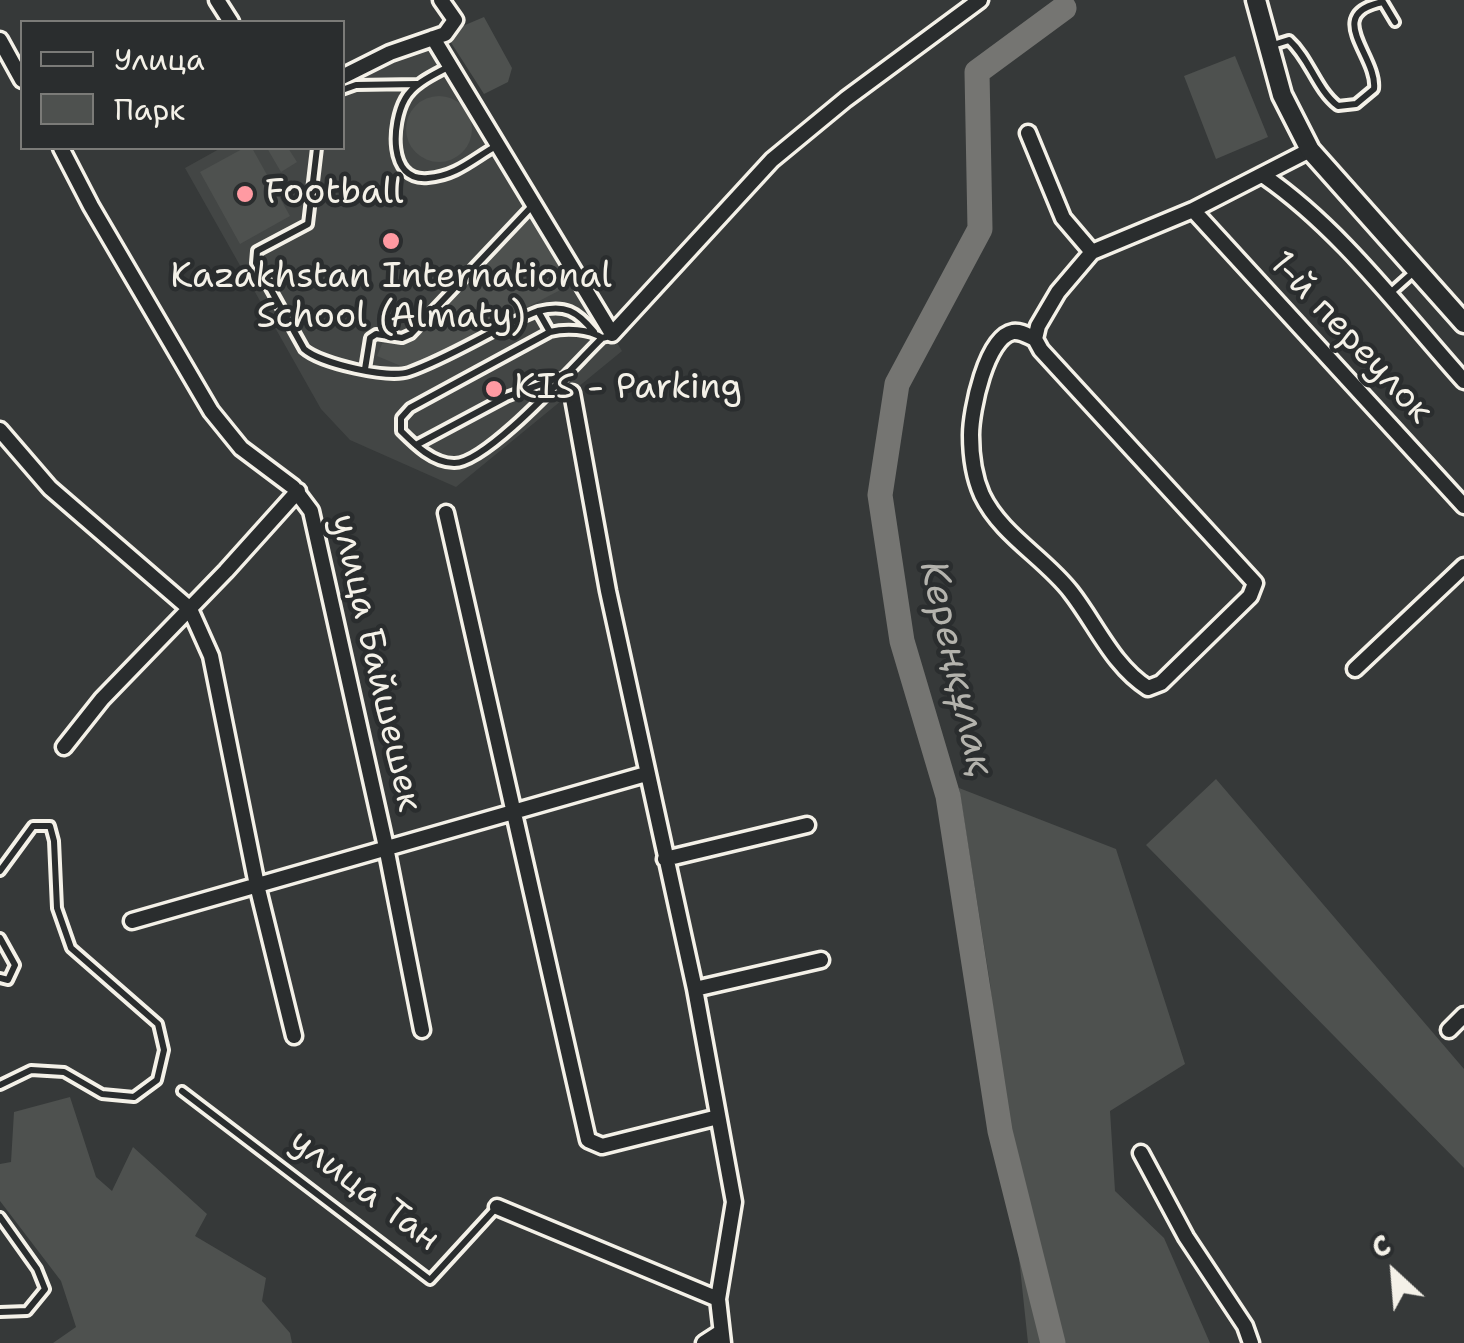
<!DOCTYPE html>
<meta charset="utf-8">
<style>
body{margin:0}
#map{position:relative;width:1464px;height:1343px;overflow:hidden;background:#363939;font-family:"Shantell Sans",sans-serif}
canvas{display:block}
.legend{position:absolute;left:20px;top:20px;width:325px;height:130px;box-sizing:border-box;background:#2a2d2e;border:2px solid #7b7b78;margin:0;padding:12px 18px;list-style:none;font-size:30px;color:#f4f1e8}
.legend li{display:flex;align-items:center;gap:20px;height:50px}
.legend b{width:50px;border:2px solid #7b7b78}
.north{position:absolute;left:1344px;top:1223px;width:100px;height:100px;-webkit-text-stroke:8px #2a2d2e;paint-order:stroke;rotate:334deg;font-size:28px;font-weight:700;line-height:40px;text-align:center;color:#f4f1e8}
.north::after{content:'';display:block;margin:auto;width:35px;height:45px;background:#f4f1e8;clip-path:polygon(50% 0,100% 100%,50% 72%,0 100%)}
</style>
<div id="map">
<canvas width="1464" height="1343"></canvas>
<ul class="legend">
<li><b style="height:12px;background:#2a2d2e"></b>Улица</li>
<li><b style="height:28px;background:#4e514f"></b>Парк</li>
</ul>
<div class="north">С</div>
</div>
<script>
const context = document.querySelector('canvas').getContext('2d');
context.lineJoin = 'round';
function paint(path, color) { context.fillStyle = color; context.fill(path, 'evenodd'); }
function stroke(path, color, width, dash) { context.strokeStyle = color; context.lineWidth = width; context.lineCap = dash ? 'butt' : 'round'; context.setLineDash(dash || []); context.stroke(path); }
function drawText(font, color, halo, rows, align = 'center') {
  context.font = font + ' "Shantell Sans",sans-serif'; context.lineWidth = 9; context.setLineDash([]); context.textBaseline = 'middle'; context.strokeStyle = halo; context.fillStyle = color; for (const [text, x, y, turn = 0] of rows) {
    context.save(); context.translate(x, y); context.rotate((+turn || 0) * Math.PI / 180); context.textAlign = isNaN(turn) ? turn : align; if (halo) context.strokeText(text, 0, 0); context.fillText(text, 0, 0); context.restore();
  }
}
paint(new Path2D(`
 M433,38L622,351L456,487L350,440L321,409L185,168L221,148H342L343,79Z`), '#434645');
paint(new Path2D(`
 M484,17L512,68L508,82L484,94L450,41L458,28Z
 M1235,56L1268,137L1216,159L1184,76Z
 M406 129a33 33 0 1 1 66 0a33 33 0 1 1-66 0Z
 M244,148H252L290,216L240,244L200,172Z
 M267,148H288L297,162L281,172Z
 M531,218L572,284L417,364L401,366L377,356L382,344L406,340L426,331L518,226Z
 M1216,779L1464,1069V1168L1146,845Z
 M959,788L1116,849L1185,1064L1110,1111L1115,1191L1164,1238L1210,1343H1028L990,983Z
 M70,1097L96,1177L112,1191L133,1147L207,1214L195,1236L266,1278L262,1301L290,1333L292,1343H53L76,1327L61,1281L0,1201V1164L11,1162L14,1112Z`), '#4e514f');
stroke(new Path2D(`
 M1053,1343L1000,1131L948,796L902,641L880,495L897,384L980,229L977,72L1064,8`), '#757572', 25);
const service = new Path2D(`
 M1273,45L1289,40C1310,59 1316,89 1338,106L1356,104L1374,89C1378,56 1322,14 1383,2L1395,22
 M448,67C433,75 413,84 405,99C392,122 387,182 428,178C456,176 473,159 496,146
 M342,90L356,85L417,84
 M317,148L308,224L257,251L256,263L304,349C321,364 389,379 409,372C454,356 494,328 538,311L550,332
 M1388,295L1416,270
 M538,311C565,304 577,311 594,332
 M602,338C589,329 566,328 550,332L410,408L401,418V431C415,445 433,463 454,463C487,464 575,364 602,338L610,336
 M365,369L370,338L376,334L402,338L411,334L533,205
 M416,445L506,397L558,378
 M0,871L33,826H50L54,841L57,908L71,948L158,1024L164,1050L157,1080L134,1097L102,1094L64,1072L31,1070L0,1085
 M0,938L15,965L8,980L0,978
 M182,1091L430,1280L496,1208
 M0,1217L37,1269L45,1289L27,1311L0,1312`);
const minor = new Path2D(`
 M217,0L231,22
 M433,38L612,334L772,160L846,99L980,0
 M0,40L22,80
 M342,77L390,53L445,34L455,20L441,0
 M1028,133L1063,218L1092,252
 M61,148L91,206L211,411L241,448L293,487L311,511L386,847L422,1030
 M1264,176C1342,230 1401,311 1464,381
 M1193,210L1464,506
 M1035,339C1028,336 1022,331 1013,332C986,337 971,411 971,435C971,455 974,477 982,495C1001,535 1045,558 1071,592C1096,624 1113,666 1148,688L1161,683L1250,596L1255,583L1041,350L1035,339L1038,326L1058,292L1092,252L1193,210L1310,150
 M572,393L608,591L695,989L734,1202L718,1299
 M0,430L50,488L190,609L211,656L257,885L294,1036
 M446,513L588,1140L602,1146L718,1117
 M1355,669L1464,566
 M64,747L102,699L226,571L298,491
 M665,859L807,825
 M132,921L646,774
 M695,989L821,960
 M1449,1030L1464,1015
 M1141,1153L1186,1237L1245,1326L1251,1343
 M497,1207L718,1299L723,1343
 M704,1343L721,1332`);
const tertiary = new Path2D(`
 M1256,0L1282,95L1310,150L1464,323`);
stroke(service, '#f4f1e8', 14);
stroke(minor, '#f4f1e8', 21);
stroke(tertiary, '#f4f1e8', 25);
stroke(service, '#2a2d2e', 6);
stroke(minor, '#2a2d2e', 14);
stroke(tertiary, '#2a2d2e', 18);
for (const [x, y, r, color] of [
 [245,194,10,"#ff9aa2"],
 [391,241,10,"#ff9aa2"],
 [494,389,10,"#ff9aa2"]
]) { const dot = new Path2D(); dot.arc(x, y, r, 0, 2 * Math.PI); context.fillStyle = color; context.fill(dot); stroke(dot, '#2a2d2e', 4); }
drawText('35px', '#f4f1e8', '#2a2d2e', [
 ["Football",265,194],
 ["Kazakhstan International",391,278,"center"],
 ["School (Almaty)",391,318,"center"],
 ["KIS - Parking",514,389]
], 'left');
drawText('35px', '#f4f1e8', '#2a2d2e', [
 ["1-й переулок",1350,338,47],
 ["улица Байшешек",375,663,77],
 ["улица Тан",364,1191,37]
]);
drawText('italic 38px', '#b4b3ad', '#2a2d2e', [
 ["Кереңқұлақ",955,669,77]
]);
</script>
